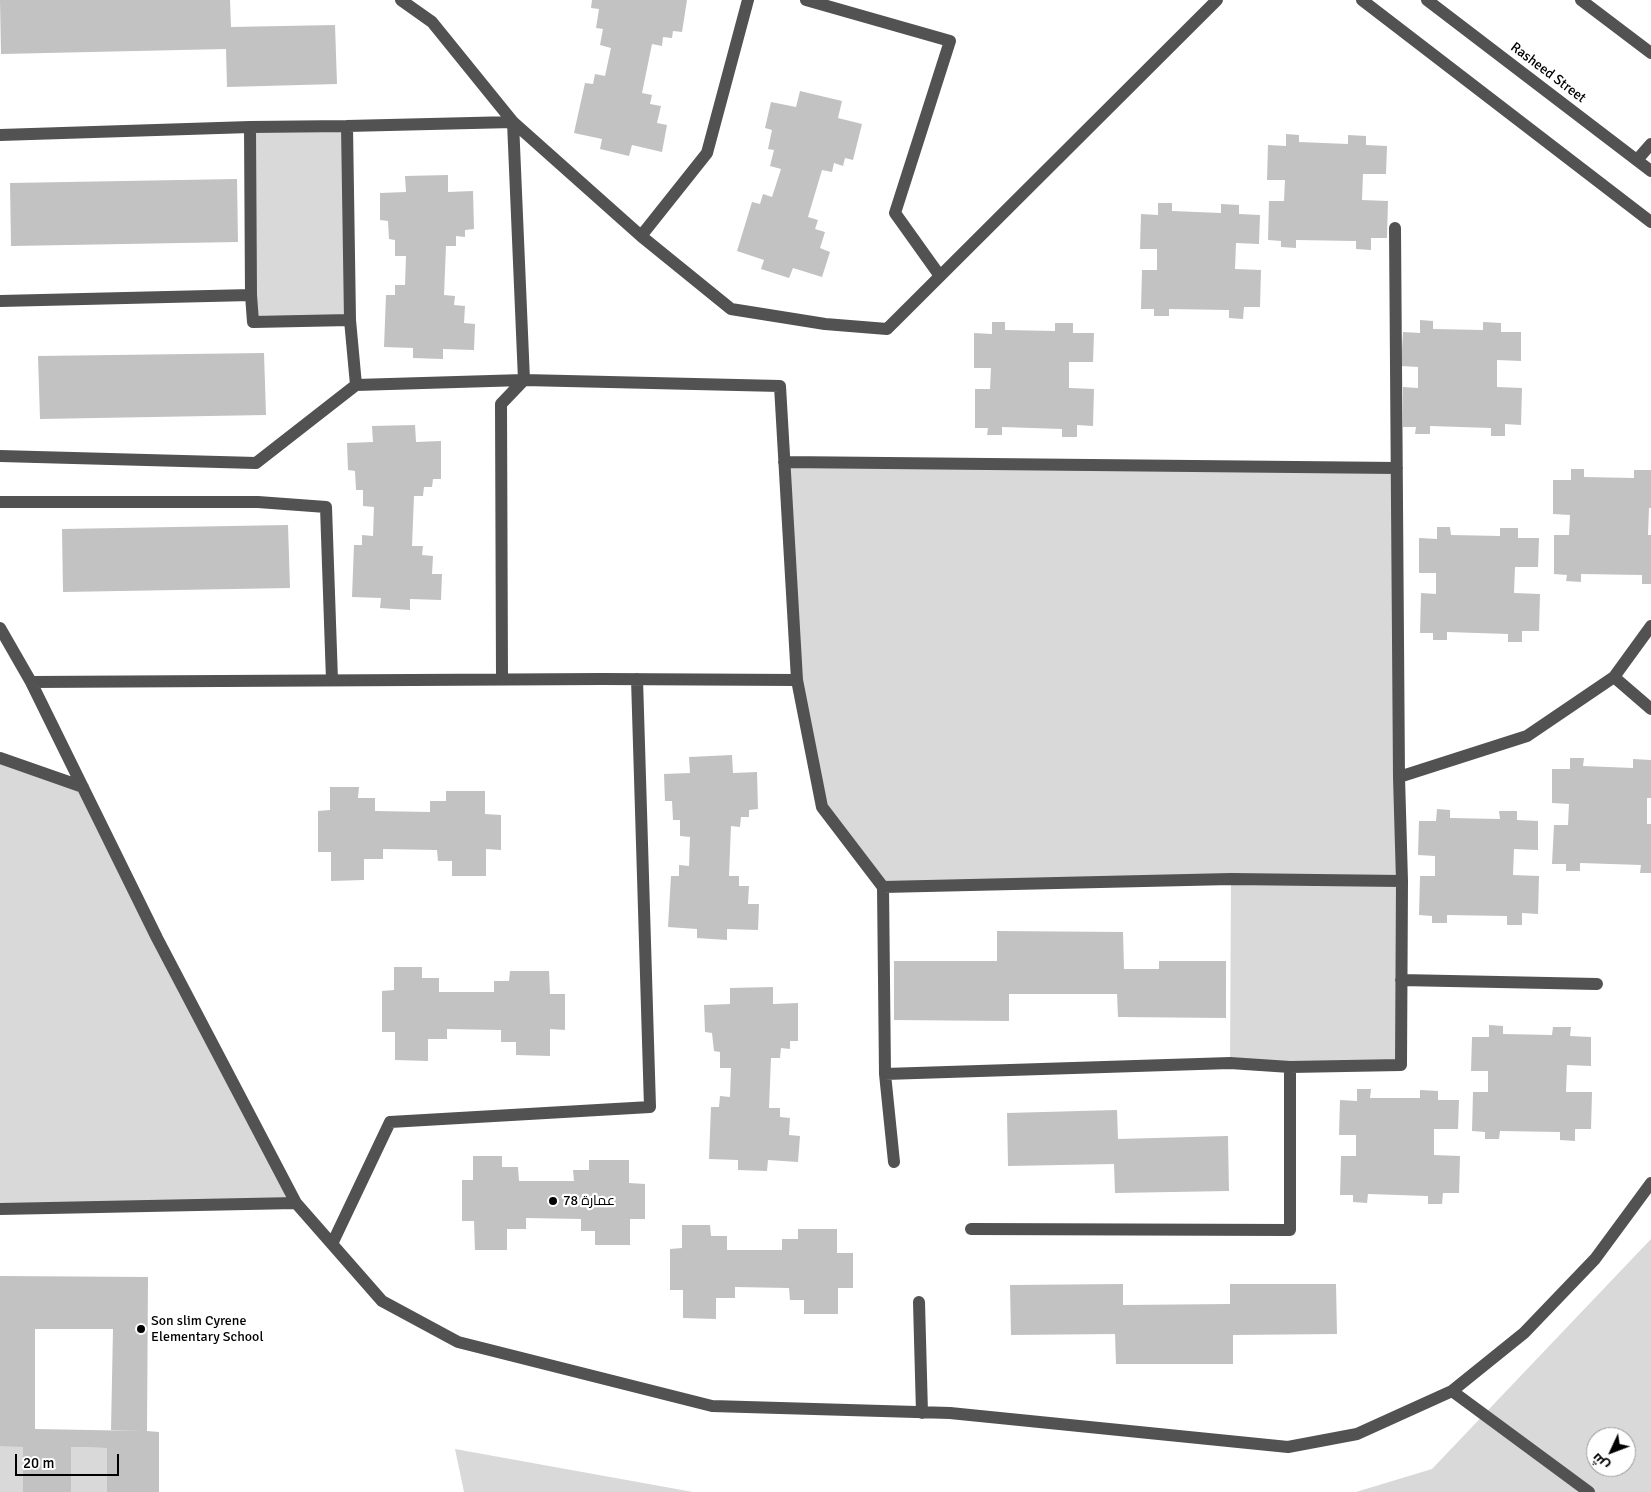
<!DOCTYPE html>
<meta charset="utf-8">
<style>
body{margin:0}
#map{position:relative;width:1651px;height:1492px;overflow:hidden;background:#fff;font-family:Signika,Cairo,sans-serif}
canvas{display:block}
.north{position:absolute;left:1586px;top:1427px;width:50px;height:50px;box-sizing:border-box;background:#fff;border:1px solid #999;border-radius:50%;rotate:227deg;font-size:14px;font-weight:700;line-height:20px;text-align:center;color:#000}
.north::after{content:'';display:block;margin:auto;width:18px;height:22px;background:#000;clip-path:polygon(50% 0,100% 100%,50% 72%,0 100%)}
.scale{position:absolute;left:15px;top:1454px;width:104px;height:22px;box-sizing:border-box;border:2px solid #000;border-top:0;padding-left:6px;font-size:15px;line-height:18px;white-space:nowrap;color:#000;-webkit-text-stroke:4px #fff;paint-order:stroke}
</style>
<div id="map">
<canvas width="1651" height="1492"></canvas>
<div class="north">ش</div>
<div class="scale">20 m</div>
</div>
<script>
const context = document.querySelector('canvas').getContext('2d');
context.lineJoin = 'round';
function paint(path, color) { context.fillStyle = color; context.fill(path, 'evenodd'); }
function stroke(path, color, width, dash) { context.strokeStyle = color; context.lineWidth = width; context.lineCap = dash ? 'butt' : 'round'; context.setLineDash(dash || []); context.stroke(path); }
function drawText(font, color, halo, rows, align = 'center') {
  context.font = font + ' Signika,Cairo,sans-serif'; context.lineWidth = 4.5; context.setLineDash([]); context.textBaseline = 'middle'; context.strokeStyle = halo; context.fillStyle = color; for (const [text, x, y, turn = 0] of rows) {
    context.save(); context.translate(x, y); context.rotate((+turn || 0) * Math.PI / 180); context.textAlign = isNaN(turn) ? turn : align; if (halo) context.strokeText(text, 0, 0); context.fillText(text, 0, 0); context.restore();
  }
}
paint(new Path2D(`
 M347,126L350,320L253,322L250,127Z
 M784,462L1397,468L1401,1065L1230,1063L1231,879L883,887L822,807L797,680Z
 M0,758L83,787L296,1203L0,1209Z
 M1651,1239V1492H1356L1432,1469ZM1596,1437H1626V1467H1596Z
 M0,1446H23V1492H0Z
 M71,1447L107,1448V1492H71Z
 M455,1449L693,1492H464Z`), '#d9d9d9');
paint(new Path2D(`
 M0,0H230L231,27L335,25L337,84L227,87L226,49L1,54Z
 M592,0H687L682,32L673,31L672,38L663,37L662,46L652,44L642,93L652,95L650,104L661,106L657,123L667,125L662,152L632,145L629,156L600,149L602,139L574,133L585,83L593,84L595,74L605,76L611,48L600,45L603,29L596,28L599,9L591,8Z
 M800,91L842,101L838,118L862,124L853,160L845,158L843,166L834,163L832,172L822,170L808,217L818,220L815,229L825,232L820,248L830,252L822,277L793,268L789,278L761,269L764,260L737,251L752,202L760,204L763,194L772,197L781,169L770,166L774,150L768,149L772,130L765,128L771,102L796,107Z
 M1286,134L1299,135V142L1348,144V135L1366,136V145L1387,146L1386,174H1363L1362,200L1388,201L1387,238H1371V250L1356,249V241L1296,240V248L1281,247V241L1268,240L1269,201H1284L1285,180H1267L1268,145L1286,146Z
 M448,175V192L473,191L474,229L465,230V237L456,236V246H446L444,295L455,296L454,305L465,306L464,323L475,324L474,350L443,349V359L413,358V348L384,347L386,295H395V285H405L406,256H395V240L389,239L388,221L380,220V193L406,192L405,176Z
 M237,179L238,242L11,246L10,183Z
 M1158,203H1172V211L1221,213V204L1239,205V214L1260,215L1259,244L1236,243L1235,269L1261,270L1260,307H1244L1243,319L1229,318V310L1169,309V316H1154V309H1141L1142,270H1157V249H1140L1141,214L1158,215Z
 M1420,320L1433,321V329L1483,330V322L1501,323V332H1521V361L1497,360V387L1522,388L1521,425L1505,424V436H1491V428L1430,426V434H1415L1416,427H1403V387L1418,388V367L1401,366L1403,332L1420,333Z
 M992,322H1005V330L1055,331V323H1073V333H1094L1093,362H1069V388L1094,389L1093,426L1077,425V437H1062V429L1002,427V435H987L988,428H975V389H990L991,368H974V333L992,334Z
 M264,353L266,415L40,419L38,356Z
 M415,425L416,442L441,441V479H433L432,487H424L423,496H414L412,546H423L422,555L433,556L432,574H442L441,600L410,599V610L380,608L381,598L352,597L354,545H362V535L373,536L374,507L363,506V490H356L355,471L348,470L347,443L373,442L372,426Z
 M1571,469H1584V477L1634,478V470H1651V508H1649L1648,535H1651V584H1642V575L1581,574V582L1566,581L1567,575L1554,574V535H1569L1570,515L1553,514V480H1571Z
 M288,525L290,588L63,592L62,529Z
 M1437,527H1450L1451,535L1500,536V528H1518V538H1539L1538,567H1515L1514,593L1540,594L1539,631H1522V642H1508V634L1447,632V640H1433V633H1420L1421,593L1436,594V573H1419V538L1437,539Z
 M732,755L733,773L757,772L758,809L749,810V817H741L740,827L731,826L729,876H739V886H749L748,904H759L758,930L727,929V940L697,938V929L668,927L671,876H679V865L689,866L690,837L680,836V820H673L672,801H665L664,774L690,773L689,757Z
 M1570,758H1584L1583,766L1633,768V759L1651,760V798H1647V824H1651V873H1640L1641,865L1580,863V871H1566V864H1552L1554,825H1568L1569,804L1552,803V769H1570Z
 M330,787H359L358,798H375V811L430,812V801H446V791H485V814L501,815V850L486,849V876H452V861H438L437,850L383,849V859H364V880L331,881V852H318V811L330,810Z
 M1437,809L1450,810V818L1500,819L1499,811H1517V820L1538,821V850L1514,849L1513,875L1539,876L1538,914L1522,913V925H1507V916L1447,915V923H1432V916L1419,915L1420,876H1435V856L1418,855L1419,821H1436Z
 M997,931L1123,932L1124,969H1159V961H1226V1018L1118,1017L1117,994H1009V1021L894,1020V961H997Z
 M394,967H422V978H439V992H494V981H509L510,971H549L550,994H565V1030L550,1029V1056L516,1055V1042H501V1030L447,1029V1039H428V1061L395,1060V1032H382V991L394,990Z
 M773,987V1004L798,1003V1041H790V1049L781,1048L780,1058H771L769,1108H780V1117L790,1118L789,1135L800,1136L798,1162L768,1160L767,1171L738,1170V1160L709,1159L711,1107H719L720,1096L730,1097L731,1068H720V1052L714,1051L712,1033L705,1032L704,1005L730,1004V988Z
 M1489,1025L1503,1026V1034L1552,1035L1553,1027H1571L1570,1036L1591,1037V1066L1567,1065L1566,1092H1592L1591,1129H1575V1141L1560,1140V1132L1500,1131L1499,1139H1485V1132L1472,1131L1473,1092H1488V1071H1471L1472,1037H1489Z
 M1357,1089H1371L1370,1098H1420V1090L1438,1091V1100H1459L1458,1129H1434V1155L1460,1156L1459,1193H1443L1442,1204H1428V1196L1368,1194L1367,1203L1353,1202V1195H1340L1341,1156H1356V1135H1339L1340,1100L1357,1101Z
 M1117,1110L1118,1139L1228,1136L1229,1191L1115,1193L1114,1164L1008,1166L1007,1113Z
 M473,1156H502V1167H518L519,1181H574L573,1170H589V1160H629V1183L645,1184V1219H630V1245H595V1231H581V1219L526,1218V1229H507V1250H475L474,1221H462V1180H473Z
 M682,1225H710L711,1236H727V1250H782V1239H798V1229H837V1253H853V1288H838V1314H804V1300H790L789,1288L735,1287V1298H716V1319L683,1318V1290H670V1249L682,1248Z
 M0,1276L148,1277L147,1431L159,1432V1492H107V1448L71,1447V1492H23V1447L0,1446ZM35,1329H113L111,1430L144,1431L35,1429Z
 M1123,1284V1305L1230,1304V1284H1336L1337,1334L1233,1335V1364H1116L1115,1334L1011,1335L1010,1285Z`), '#c2c2c2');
stroke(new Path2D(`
 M806,0L950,41L895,213L940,276
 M1362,0L1651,222
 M1427,0L1651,171
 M1581,0L1651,53
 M347,126L250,127L251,295L253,322L350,320
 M0,135L250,127
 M1637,160L1651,144
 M641,236L707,153L748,0
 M0,301L251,295
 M524,380L356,385L350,320L347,126L513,122L641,236L731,309L825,324L887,329L1217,0
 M0,456L256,463L356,385
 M784,462L1397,468
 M0,502H258L326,507L332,680
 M0,628L31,682L157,938L296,1203L382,1301L458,1342L712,1406L950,1413L1288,1447L1357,1434L1452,1391L1524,1333L1595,1259L1651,1183
 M1614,677L1651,709
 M502,679L501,404L524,380
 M797,680L822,807L883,887
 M31,682L602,679L797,680L780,386L524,380L513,122L432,22L401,0
 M0,758L83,787
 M1399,777L1527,736L1614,677L1651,626
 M1401,980L1597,984
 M885,1074L1230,1063L1290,1067L1401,1065L1402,881L1399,777L1395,228
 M894,1162L885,1074L883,887L1231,879L1402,881
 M0,1209L296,1203
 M971,1229L1290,1230V1067
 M332,1244L390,1122L650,1107L637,679
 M919,1302L922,1413
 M1452,1391L1589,1492`), '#525252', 12);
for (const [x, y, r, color] of [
 [553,1201,5,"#000"],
 [141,1329,5,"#000"]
]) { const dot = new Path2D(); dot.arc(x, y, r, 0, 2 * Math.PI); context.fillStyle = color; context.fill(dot); stroke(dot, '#fff', 2); }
drawText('14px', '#000', '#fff', [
 ["Rasheed Street",1548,73,37]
]);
drawText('14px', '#000', '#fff', [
 ["عمارة 78",563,1201],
 ["Son slim Cyrene",151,1321],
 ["Elementary School",151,1337]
], 'left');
</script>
